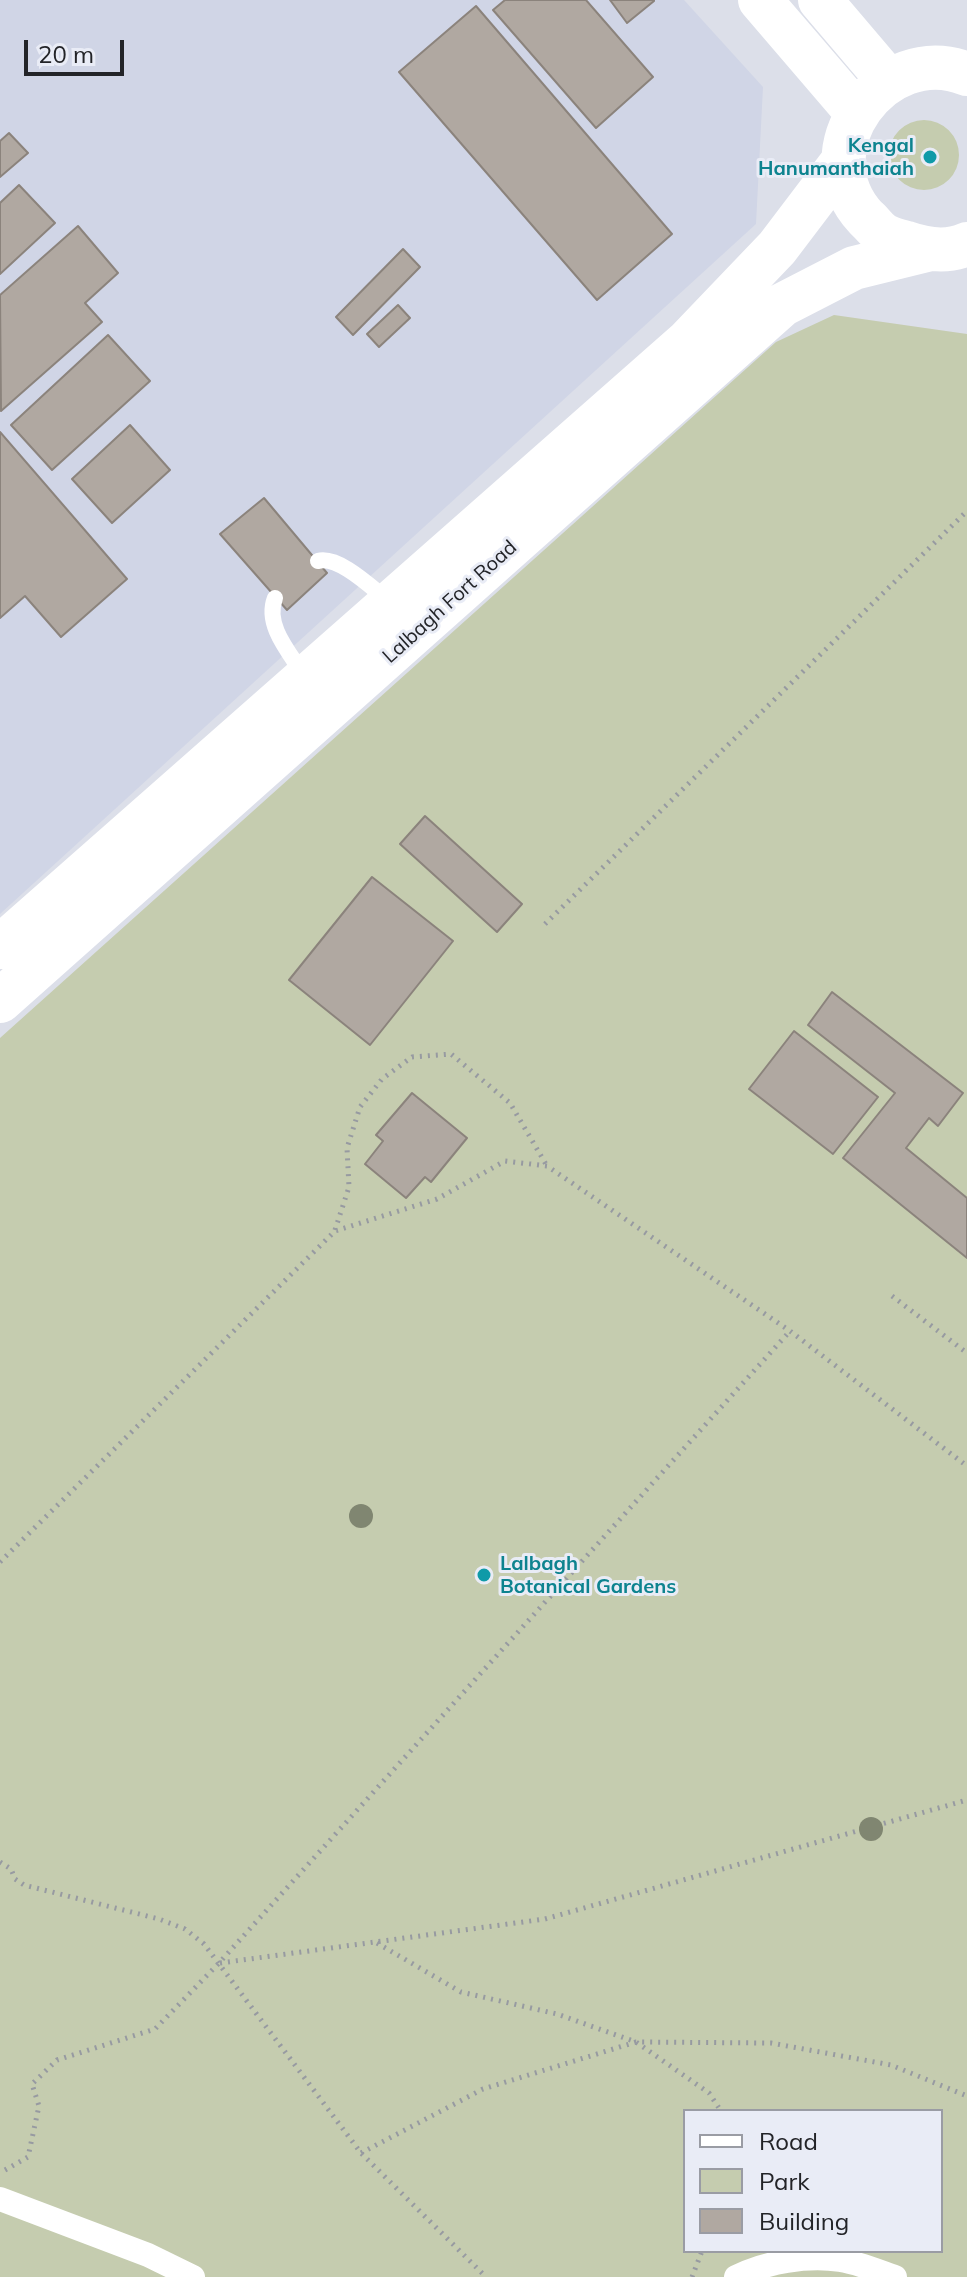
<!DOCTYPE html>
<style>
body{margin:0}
#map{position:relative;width:967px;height:2277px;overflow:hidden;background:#dcdfe9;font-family:Mulish,sans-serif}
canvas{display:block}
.legend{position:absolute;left:683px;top:2109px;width:260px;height:144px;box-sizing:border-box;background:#e9ecf6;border:2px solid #9a9ca4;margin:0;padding:10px 14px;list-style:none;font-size:24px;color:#232428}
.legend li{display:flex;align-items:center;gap:16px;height:40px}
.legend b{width:40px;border:2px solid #9a9ca4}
.scale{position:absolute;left:24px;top:40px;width:100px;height:36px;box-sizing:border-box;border:4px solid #232428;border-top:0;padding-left:10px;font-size:24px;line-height:28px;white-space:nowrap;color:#232428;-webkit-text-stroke:6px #e9ecf6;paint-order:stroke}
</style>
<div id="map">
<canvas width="967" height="2277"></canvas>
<ul class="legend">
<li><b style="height:10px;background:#fff"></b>Road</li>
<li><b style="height:22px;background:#c5ccaf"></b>Park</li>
<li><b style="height:22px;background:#b0a8a1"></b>Building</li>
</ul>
<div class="scale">20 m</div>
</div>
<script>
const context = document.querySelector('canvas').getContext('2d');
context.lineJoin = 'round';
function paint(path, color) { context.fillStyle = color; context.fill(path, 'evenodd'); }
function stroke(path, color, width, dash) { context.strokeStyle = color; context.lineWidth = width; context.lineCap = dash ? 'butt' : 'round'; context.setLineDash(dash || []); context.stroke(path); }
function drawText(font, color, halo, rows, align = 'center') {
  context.font = font + ' Mulish,sans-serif'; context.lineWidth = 6; context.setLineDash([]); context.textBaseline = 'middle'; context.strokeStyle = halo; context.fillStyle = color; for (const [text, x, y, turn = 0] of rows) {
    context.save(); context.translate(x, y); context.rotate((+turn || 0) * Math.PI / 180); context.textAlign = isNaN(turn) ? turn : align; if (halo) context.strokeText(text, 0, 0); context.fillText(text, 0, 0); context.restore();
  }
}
paint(new Path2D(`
 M0,0H684L763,87L756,224L0,914Z`), '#d0d5e6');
paint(new Path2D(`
 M889 155a35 35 0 1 1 70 0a35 35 0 1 1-70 0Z
 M834,315L967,334V2277H0V1038L776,342ZM685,2111H941V2251H685Z`), '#c5ccaf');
const building = new Path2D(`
 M505,0H586L653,77L596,128L493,10Z
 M610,0H654V1L627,23Z
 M476,6L672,234L597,300L399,72Z
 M9,133L28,153L0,177V141Z
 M19,185L55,223L0,274V203Z
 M78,226L118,273L85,303L102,322L1,411L0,295Z
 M403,249L420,267L353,335L336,317Z
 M398,305L410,318L379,347L367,334Z
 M108,335L150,381L52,470L11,425Z
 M130,425L170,470L112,523L72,479Z
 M0,432L127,579L61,637L25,596L0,618Z
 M264,498L327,573L287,610L220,534Z
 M425,816L522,904L497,932L400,844Z
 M372,877L453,941L370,1045L289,980Z
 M832,992L963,1093L938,1126L929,1118L906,1148L967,1198V1258L843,1158L895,1093L808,1025Z
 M794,1031L878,1097L833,1154L749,1089Z
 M412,1093L467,1138L431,1182L425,1177L406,1198L365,1164L383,1141L376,1135Z`);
paint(building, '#b0a8a1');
stroke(building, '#8b837c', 2);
stroke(new Path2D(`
 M545,924L967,511
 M335,1230L349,1187L347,1148L360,1107L382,1079L412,1057L451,1054L510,1103L547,1166
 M892,1296L967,1353
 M0,1562L335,1231L437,1199L505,1161L547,1166L790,1331L967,1466
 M0,1862L11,1869L15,1879L24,1885L159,1919L185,1929L204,1944L361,2153L486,2277
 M377,1943L461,1992L557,2014L636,2042L709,2093L721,2111
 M220,1963L545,1919L967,1800
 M361,2153L483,2089L636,2042L771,2043L891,2065L967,2096
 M5,2170L28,2157L39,2106L32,2084L57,2060L155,2029L219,1963L790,1331
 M692,2277L702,2251`), '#979aa1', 5, [2, 6]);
stroke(new Path2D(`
 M318,561C339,555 374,590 390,602
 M275,598C264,626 291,654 305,677`), '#fff', 16);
stroke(new Path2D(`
 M0,2199L148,2255L193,2277
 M736,2277C766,2262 807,2255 840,2260C859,2263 878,2271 895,2277`), '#fff', 24);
stroke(new Path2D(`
 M760,0L856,112
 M820,0L888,80
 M967,74C883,40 803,151 866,218C872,223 877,231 884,235C891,239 900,241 907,243C927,250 947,253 967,244
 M0,947L688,341L777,248L843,161
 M0,1001L782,305L854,268L927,250`), '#fff', 44);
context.fillStyle = '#808671';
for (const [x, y] of [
 [361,1516],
 [871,1829]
]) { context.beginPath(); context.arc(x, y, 12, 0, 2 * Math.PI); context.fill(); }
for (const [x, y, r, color] of [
 [930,157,8,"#0f9aa8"],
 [484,1575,8,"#0f9aa8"]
]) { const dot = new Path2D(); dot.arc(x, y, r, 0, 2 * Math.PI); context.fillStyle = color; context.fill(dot); stroke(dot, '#e9ecf6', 3); }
drawText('bold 20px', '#0d838f', '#e9ecf6', [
 ["Kengal",914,146],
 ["Hanumanthaiah",914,169],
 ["Lalbagh",500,1564,"left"],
 ["Botanical Gardens",500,1587,"left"]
], 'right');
drawText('20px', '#232428', '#e9ecf6', [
 ["Lalbagh Fort Road",450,602,-42]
]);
</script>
